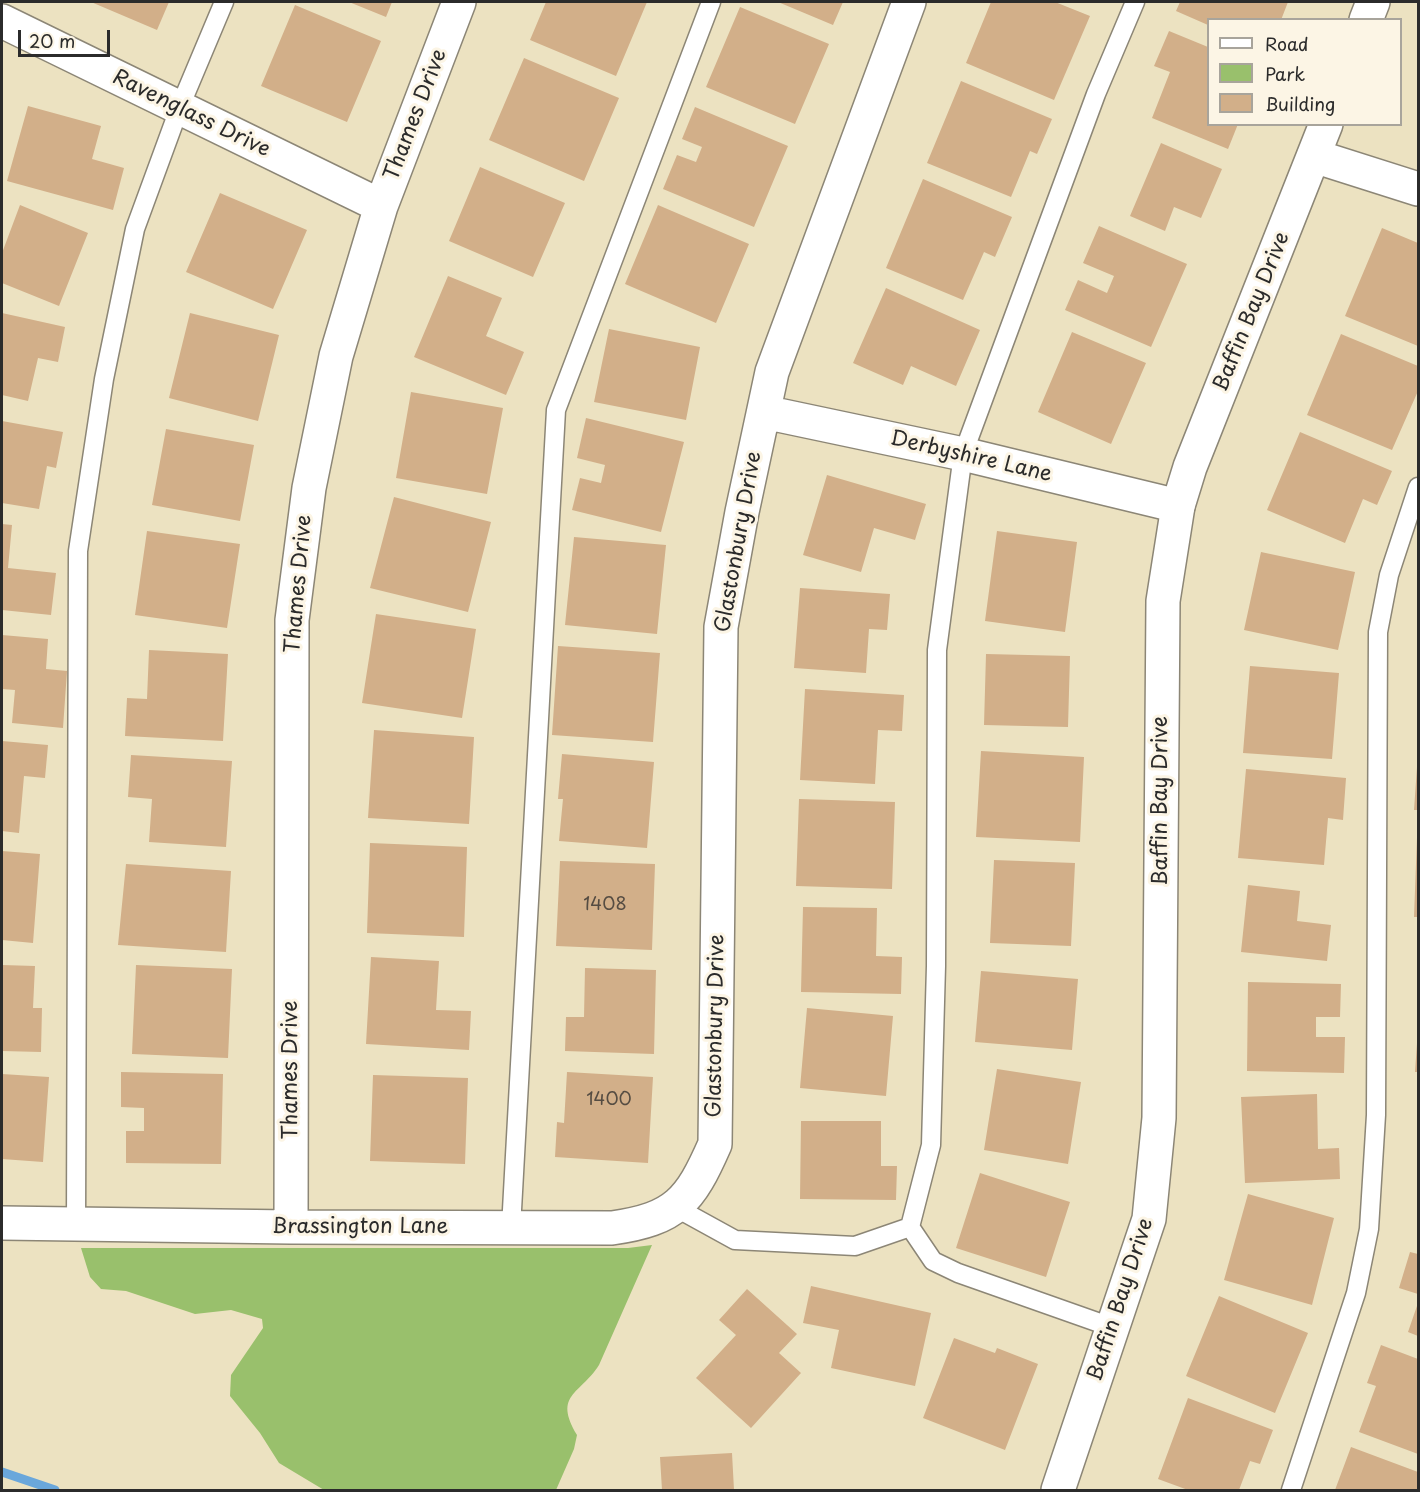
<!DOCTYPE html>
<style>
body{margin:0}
#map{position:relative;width:1420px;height:1492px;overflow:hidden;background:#ece2c1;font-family:"Playpen Sans",sans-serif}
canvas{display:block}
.frame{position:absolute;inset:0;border:3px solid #2b2b2b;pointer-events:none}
.legend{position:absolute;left:1207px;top:18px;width:195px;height:108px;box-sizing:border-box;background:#fcf5e5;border:2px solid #a8a49b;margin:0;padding:8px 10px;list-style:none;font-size:18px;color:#2b2b2b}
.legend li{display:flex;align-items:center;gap:12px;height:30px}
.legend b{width:30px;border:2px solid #a8a49b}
.scale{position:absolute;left:18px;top:30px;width:92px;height:27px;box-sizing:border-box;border:3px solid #2b2b2b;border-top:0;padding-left:8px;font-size:18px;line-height:21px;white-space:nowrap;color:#2b2b2b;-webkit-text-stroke:4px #fcf5e5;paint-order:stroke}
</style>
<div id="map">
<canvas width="1420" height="1492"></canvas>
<div class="frame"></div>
<ul class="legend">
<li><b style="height:8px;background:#fff"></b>Road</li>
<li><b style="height:16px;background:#99c06c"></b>Park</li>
<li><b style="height:16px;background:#d2af89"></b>Building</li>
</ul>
<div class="scale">20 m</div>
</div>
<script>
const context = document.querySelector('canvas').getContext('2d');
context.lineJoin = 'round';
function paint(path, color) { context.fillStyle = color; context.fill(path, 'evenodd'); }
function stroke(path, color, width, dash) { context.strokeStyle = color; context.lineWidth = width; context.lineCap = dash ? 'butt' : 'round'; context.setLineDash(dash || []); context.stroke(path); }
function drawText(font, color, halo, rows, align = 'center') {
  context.font = font + ' "Playpen Sans",sans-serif'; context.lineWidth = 6; context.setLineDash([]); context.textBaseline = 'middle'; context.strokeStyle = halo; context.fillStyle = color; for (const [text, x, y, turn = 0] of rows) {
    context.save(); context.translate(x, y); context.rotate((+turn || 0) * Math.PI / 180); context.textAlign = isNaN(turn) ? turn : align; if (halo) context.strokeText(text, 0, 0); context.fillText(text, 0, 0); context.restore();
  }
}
paint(new Path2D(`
 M652,1245L599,1365C580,1395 553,1394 577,1435L574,1449L556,1490H324L279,1463L260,1433L230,1396L231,1375L263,1328L262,1319L231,1310L195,1314L126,1291L101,1289L90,1277L81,1248H628Z`), '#99c06c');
stroke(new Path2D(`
 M2,1472L55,1490`), '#6aa7db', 9);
paint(new Path2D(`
 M91,2H169L157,30Z
 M349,2H392L386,17Z
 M546,2H647L616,76L530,40Z
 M778,2H843L833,25Z
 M991,2H1055L1090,16L1054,100L966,63Z
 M1180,2H1288L1281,20H1208V25L1176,11Z
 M295,5L381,41L347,122L261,86Z
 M740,7L829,44L795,124L706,87Z
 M1169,31L1208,47V124H1238L1228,149L1152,118L1170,72L1154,66Z
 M524,58L619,98L584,181L489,140Z
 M961,81L1052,119L1037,154L1030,151L1011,197L927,163Z
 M28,106L101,126L92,159L124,168L113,210L7,181Z
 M695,107L788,146L754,227L663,189L677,155L696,162L702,147L682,139Z
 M1161,143L1222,169L1201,218L1174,207L1165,231L1130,216Z
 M480,167L565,203L533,277L449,241Z
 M923,179L1012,217L995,257L984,252L963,300L886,268Z
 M220,193L307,230L273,309L186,272Z
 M20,205L88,233L59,306L2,283V253Z
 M658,205L749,244L716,323L625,284Z
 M1099,226L1187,264L1151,347L1065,310L1078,280L1107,293L1114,276L1083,263Z
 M1382,228L1418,243V346L1345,316Z
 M448,276L502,298L486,336L524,352L506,395L414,357Z
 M886,288L980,330L956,386L911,366L903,385L853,363Z
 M2,313L65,327L58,362L38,358L28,401L2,395Z
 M190,313L279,335L258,421L169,398Z
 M609,329L700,347L686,420L594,402Z
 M1072,332L1146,363L1111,444L1038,412Z
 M1341,334L1418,366V391L1392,450L1307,415Z
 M411,392L503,408L487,494L396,478Z
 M586,418L684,442L661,532L572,510L580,478L601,483L605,465L577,458Z
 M2,421L63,432L56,468L47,466L39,509L2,503Z
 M166,429L254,445L240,521L152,505Z
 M1300,432L1392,471L1377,505L1363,499L1345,543L1267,510Z
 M827,475L926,504L915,540L874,528L861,572L803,555Z
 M394,497L491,522L468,612L370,588Z
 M2,524L12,525L8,568L56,573L51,615L2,610Z
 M147,531L240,544L227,628L135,615Z
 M997,531L1077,542L1065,632L985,621Z
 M574,537L666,545L657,634L565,625Z
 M1261,552L1355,572L1338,650L1244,630Z
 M800,588L890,594L887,630L869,629L866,673L794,668Z
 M376,614L476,629L462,718L362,703Z
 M2,635L48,639L46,669L67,671L63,728L12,723L15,690L2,689Z
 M558,646L660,653L653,742L552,735Z
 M149,650L228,654L223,741L125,736L127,698L147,699Z
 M986,654L1070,656L1068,727L984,725Z
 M1250,666L1339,673L1332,759L1243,753Z
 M805,689L904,695L902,731L878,730L875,784L800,780Z
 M374,730L474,737L469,824L368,818Z
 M2,741L48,745L45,778L24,776L19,833L2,831Z
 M981,751L1084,757L1080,842L976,837Z
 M562,754L654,762L647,848L559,841L563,799H558Z
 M131,755L232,761L226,847L149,842L152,799L128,797Z
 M1417,767H1418V810H1414Z
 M1246,769L1346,778L1343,820L1328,818L1324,865L1238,858Z
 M799,799L895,802L892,889L796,886Z
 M1417,837H1418V917H1414Z
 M370,843L467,847L464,937L367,933Z
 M2,851L40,854L33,943L2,940Z
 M994,860L1075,863L1071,946L990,943Z
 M560,861L655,864L652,950L556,946Z
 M126,864L231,871L226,952L118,945Z
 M1248,885L1300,891L1297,921L1331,925L1327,961L1241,952Z
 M803,907L877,908L876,956L902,957L901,994L801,992Z
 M371,957L439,961L436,1010L471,1011L469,1050L366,1044Z
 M2,965L35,966L33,1008H42L41,1052L2,1051Z
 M136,965L232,969L228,1058L132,1054Z
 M585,968L656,970L654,1054L565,1051L566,1017H584Z
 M981,971L1078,979L1072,1050L975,1042Z
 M1248,982L1341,984L1340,1017H1316V1037H1345L1344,1073L1247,1071Z
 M807,1008L893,1016L886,1096L800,1088Z
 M1417,1043H1418V1072H1415Z
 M997,1069L1081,1082L1068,1164L984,1150Z
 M121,1072L223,1074L221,1164L126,1163V1131H144V1108L121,1107Z
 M567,1072L653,1077L648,1163L555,1157L557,1122L564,1123Z
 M2,1074L49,1077L43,1162L2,1159Z
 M373,1075L468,1078L465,1164L370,1161Z
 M1317,1094L1318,1149L1339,1148L1340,1179L1245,1183L1241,1097Z
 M801,1121H881V1166H897L896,1200L800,1199Z
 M980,1173L1070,1202L1046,1277L956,1248Z
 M1248,1194L1334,1218L1312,1305L1224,1280Z
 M1410,1252L1418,1254V1294L1399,1288Z
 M811,1286L931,1313L915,1386L831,1368L839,1330L803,1323Z
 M747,1289L797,1334L779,1353L801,1373L751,1428L696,1378L736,1335L719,1320Z
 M1219,1296L1308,1333L1275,1413L1186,1376Z
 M1418,1303V1336L1408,1332Z
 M954,1338L995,1353L997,1348L1038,1364L1005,1450L923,1418Z
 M1381,1345L1418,1359V1454L1359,1432L1376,1386L1367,1383Z
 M1188,1398L1273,1430L1260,1464L1250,1461L1239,1490H1188L1158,1479Z
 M1351,1447L1418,1472V1490H1335Z
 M732,1453L734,1490H662L660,1457Z`), '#d2af89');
const lane = new Path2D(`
 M675,1207L735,1240L855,1246L910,1227L933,1261L958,1273L1114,1328
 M76,1224L78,551L104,379L135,229L179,109L224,2
 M910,1227L931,1145L936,966L937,650L963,454L1096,94L1135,2
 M511,1228L556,410L711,2
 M1291,1490L1356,1293L1369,1229L1376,1115L1378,632L1389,575L1418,487`);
const street = new Path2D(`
 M2,21L381,206
 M1314,156L1418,189
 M764,412L963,454L1178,506
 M2,1223L291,1227L612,1228C676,1219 690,1201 715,1144L721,627L742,512L772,372L909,2
 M291,1227L292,620L309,488L336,356L381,206L459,2`);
const secondary = new Path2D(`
 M1366,20L1373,2
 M1058,1490L1149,1219L1159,1118L1163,601L1178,506L1190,467L1326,124`);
stroke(lane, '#8c8676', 21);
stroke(street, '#8c8676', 36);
stroke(secondary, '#8c8676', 36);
stroke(lane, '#fff', 18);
stroke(street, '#fff', 33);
stroke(secondary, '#fff', 33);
drawText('18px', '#554c42', null, [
 ["1408",605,905],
 ["1400",609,1100]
]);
drawText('21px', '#2b2b2b', '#fcf5e5', [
 ["Ravenglass Drive",191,114,26],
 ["Thames Drive",416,115,-69],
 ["Baffin Bay Drive",1252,312,-68],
 ["Derbyshire Lane",971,457,13],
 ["Glastonbury Drive",739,542,-80],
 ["Thames Drive",299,584,-85],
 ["Baffin Bay Drive",1161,801,-90],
 ["Glastonbury Drive",716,1026,-89],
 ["Thames Drive",291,1070,-90],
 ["Brassington Lane",360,1227],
 ["Baffin Bay Drive",1121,1300,-72]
]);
</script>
